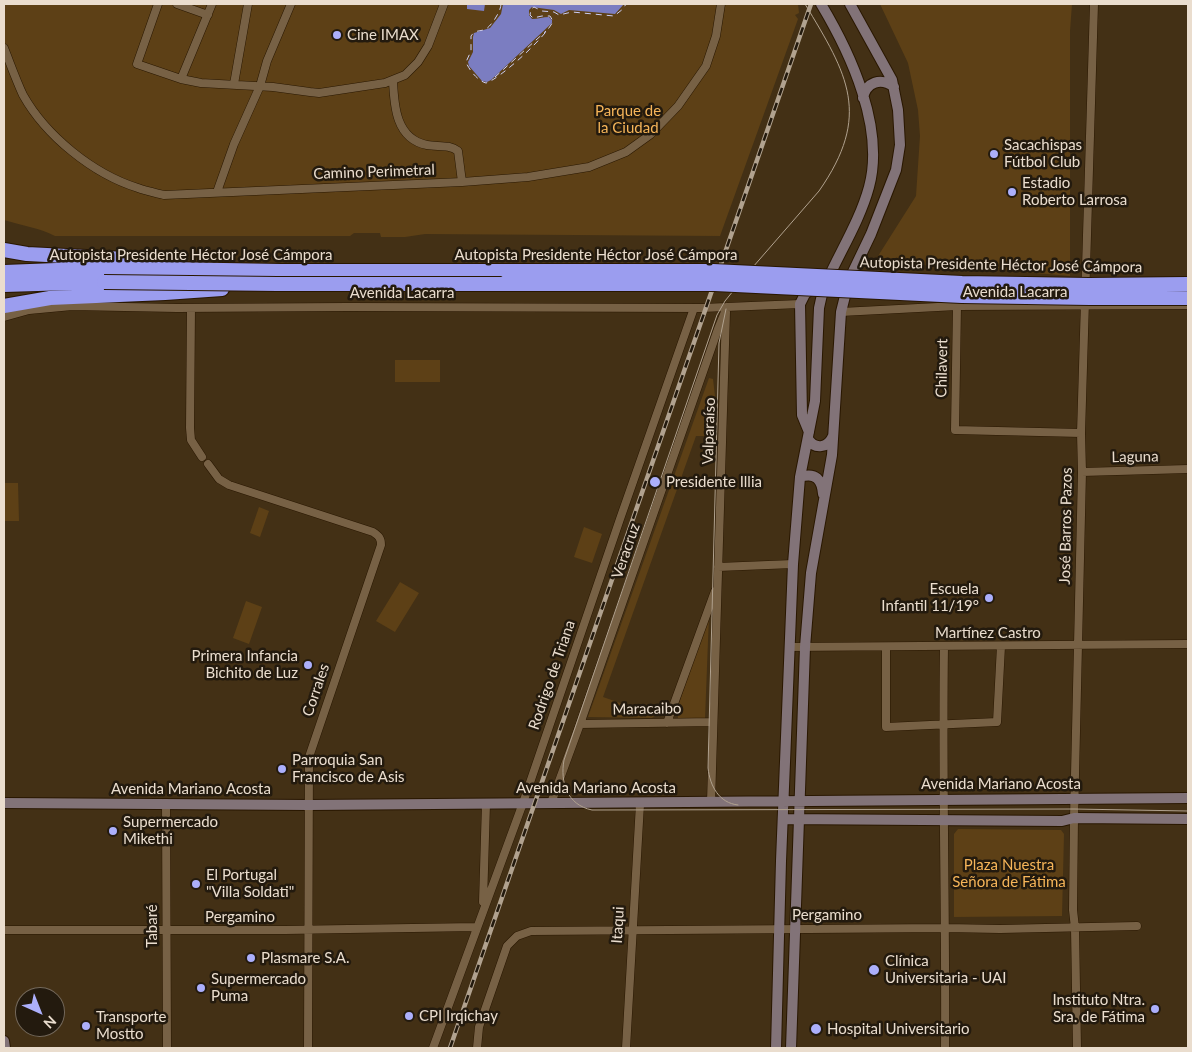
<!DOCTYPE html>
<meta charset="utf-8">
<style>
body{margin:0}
#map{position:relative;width:1192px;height:1052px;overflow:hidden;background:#433015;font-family:Lato,sans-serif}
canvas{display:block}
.frame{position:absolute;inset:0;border:5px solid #eaddce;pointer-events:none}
.north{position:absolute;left:15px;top:987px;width:50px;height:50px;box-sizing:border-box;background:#231a0e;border:1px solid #73685b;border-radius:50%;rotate:136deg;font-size:14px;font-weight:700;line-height:20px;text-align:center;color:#eaddce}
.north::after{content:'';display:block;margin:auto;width:18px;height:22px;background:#acaffb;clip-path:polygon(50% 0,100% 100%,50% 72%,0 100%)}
</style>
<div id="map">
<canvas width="1192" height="1052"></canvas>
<div class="frame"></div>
<div class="north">N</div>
</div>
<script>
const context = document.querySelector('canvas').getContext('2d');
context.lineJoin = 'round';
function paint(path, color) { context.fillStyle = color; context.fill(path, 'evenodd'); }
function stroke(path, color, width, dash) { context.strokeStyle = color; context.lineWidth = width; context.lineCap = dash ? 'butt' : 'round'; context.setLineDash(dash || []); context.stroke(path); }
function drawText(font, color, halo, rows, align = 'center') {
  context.font = font + ' Lato,sans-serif'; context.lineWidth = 5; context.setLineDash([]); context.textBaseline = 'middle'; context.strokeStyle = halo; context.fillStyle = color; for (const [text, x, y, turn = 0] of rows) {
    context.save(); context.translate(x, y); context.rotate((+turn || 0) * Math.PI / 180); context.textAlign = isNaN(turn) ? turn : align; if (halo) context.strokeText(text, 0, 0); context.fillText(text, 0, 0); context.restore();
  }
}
paint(new Path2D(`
 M4,4H798L799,13L795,15L798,19L720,236L425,234L405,237H381L380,233H354L350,236H55C40,228 20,225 4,220Z
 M880,4H1072L1070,31V276L955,266L873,264L916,196L920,136L918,110L908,63Z
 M395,360H440V382H395Z
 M709,378L713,379L715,396L713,436H696L603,697L655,715L652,718L588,717Z
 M4,483H18L19,521H4Z
 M259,507L269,511L260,537L250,533Z
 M584,527L602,534L592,563L574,557Z
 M400,582L419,593L395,632L376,621Z
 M246,601L262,607L249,644L233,638Z
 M709,615L705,719L678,718L677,709Z
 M958,829L1061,830L1064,834L1062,916L954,917V834Z`), '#5d4016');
paint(new Path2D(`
 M467,4H485L484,11L467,9Z
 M503,4H624L615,14L569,10L561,14L554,10L532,7L529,10V15L532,19C538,19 543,17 549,17L552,20V23L491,80L487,82L482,81L469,66L468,62L473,52V37L474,33L490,28L501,14Z`), '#7b7dc1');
stroke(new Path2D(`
 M501,4C501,11 492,25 486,29C480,32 476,29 471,36V51L466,62C469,70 478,81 486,83C500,79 548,35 553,21L550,16H542L533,18L530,15L531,9L534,7L542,11L554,12L559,15L572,12L614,16L623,9L626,4
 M495,77L546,31`), '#cccef5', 1, [6, 5]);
const street = new Path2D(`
 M158,4L137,64L181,79L201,83L273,87L310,92L319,93L385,83L405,75L418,62L428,46L444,4
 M177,4L208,15
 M4,48C10,63 16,80 23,95C46,136 93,174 138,188C146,191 156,193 164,195L462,182L528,177L589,167L626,152L651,134L678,106L706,66L716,36L721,4
 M181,79L212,4
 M393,80C394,106 396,139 427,145C438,147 449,144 458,151L462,182
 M234,84L248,4
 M217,192L234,144L260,86L267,61L291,4
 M957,306L955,430L1081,433
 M191,308L190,428L191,440L202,457
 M841,312L957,306L1188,305
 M4,317L29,310L72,306L177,308L348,307L702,308L800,304
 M208,464L219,479L229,485L373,532C379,536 381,538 381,545L309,757L308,1048
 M1082,472L1188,469
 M718,567L793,564
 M789,647L1188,644
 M944,647C942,781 946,914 945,1048
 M886,648V727L997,722L1001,646
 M667,723L715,591
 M580,724L713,722
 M711,802L726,312
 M166,803L167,1048
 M551,803L580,724L718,329L727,307
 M483,902L486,804
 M4,930H285L476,927
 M433,1048L523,803L620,519L694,308
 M477,1048L479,1027L507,946L517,936L531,931L946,928L1000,929L1137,926
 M626,1048L640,804
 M1077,1048L1075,928L1073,910L1074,818L1082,472L1081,433L1094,4`);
const secondary = new Path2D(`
 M863,98C866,82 881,77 894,87
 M809,432L802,415L800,304L805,294L815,286
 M808,439C815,450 828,448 833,436
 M800,477C816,472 822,480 823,494
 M4,803L309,805L1188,798
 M783,819L1062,821L1074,818L1188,819
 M4,1041L5,1048
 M776,1048L781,861L793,564L800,477L815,401L819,308L823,290L827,281C841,250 860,220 869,187C885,128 851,54 821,4
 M791,1048L805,647L811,573L832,455L841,312L849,280L871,234L896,170L900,145L898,110L892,80L850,4`);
const highway = new Path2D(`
 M4,250L27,254L126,259
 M4,272L109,268L281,271H506
 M4,285L104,282
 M4,306L50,298L165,293L222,289`);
stroke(street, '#291700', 9);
stroke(secondary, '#291700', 12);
stroke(highway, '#291700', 16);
stroke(street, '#776145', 8);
stroke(secondary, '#827378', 10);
stroke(highway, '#9b9def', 14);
stroke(new Path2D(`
 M805,4C848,75 872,115 819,191L746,275L725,301L717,315L564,760C560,782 567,805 592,810L1074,809L1188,811
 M726,309L719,343L708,768C710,786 719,803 738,805`), '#b1a28f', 1);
const rail = new Path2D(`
 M450,1048L811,4`);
stroke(rail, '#b1a28f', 4.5);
stroke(rail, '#231a0e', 2.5, [8]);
const highwayBridge = new Path2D(`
 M506,271H713L962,283L1089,285L1188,284
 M104,282L277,284H715L962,296L1090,298H1188`);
stroke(highwayBridge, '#291700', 16, []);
stroke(highwayBridge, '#9b9def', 14);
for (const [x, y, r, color] of [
 [337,35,5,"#acaffb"],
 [994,154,5,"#acaffb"],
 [1012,192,5,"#acaffb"],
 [655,482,6,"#acaffb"],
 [989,598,5,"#acaffb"],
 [308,665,5,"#acaffb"],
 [282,769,5,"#acaffb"],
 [113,831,5,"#acaffb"],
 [196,884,5,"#acaffb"],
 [251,958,5,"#acaffb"],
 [874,970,6,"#acaffb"],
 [201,988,5,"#acaffb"],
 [1155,1009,5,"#acaffb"],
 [409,1016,5,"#acaffb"],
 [86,1026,5,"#acaffb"],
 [816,1029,6,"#acaffb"]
]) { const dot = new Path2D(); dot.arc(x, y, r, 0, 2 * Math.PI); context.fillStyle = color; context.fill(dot); stroke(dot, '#231a0e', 2); }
drawText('15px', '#eaddce', '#231a0e', [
 ["Cine IMAX",347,35],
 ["Sacachispas",1004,145],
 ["Fútbol Club",1004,162],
 ["Estadio",1022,183],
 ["Roberto Larrosa",1022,200],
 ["Presidente Illia",666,482],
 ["Escuela",979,589,"right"],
 ["Infantil 11/19°",979,606,"right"],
 ["Primera Infancia",298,656,"right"],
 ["Bichito de Luz",298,673,"right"],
 ["Parroquia San",292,760],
 ["Francisco de Asis",292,777],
 ["Supermercado",123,822],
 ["Mikethi",123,839],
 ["El Portugal",206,875],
 ["\"Villa Soldati\"",206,892],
 ["Plasmare S.A.",261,958],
 ["Clínica",885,961],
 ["Universitaria - UAI",885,978],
 ["Supermercado",211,979],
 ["Puma",211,996],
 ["Instituto Ntra.",1145,1000,"right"],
 ["Sra. de Fátima",1145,1017,"right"],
 ["CPI Irqichay",419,1016],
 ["Transporte",96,1017],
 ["Mostto",96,1034],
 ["Hospital Universitario",827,1029]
], 'left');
drawText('15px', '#f6b559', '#231a0e', [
 ["Parque de",628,111],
 ["la Ciudad",628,128],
 ["Plaza Nuestra",1009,865],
 ["Señora de Fátima",1009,882]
]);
drawText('15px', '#eaddce', '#231a0e', [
 ["Camino Perimetral",374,172,-2],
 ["Autopista Presidente Héctor José Cámpora",191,255],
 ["Autopista Presidente Héctor José Cámpora",596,255],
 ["Autopista Presidente Héctor José Cámpora",1001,265,1],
 ["Avenida Lacarra",1015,292],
 ["Avenida Lacarra",402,293],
 ["Chilavert",942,368,-89],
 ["Valparaíso",709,431,-88],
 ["Laguna",1135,457,-1],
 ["José Barros Pazos",1066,526,-89],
 ["Veracruz",626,551,-71],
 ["Martínez Castro",988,633],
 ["Rodrigo de Triana",552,675,-71],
 ["Corrales",316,690,-71],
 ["Maracaibo",647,709,-1],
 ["Avenida Mariano Acosta",1001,784],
 ["Avenida Mariano Acosta",596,788],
 ["Avenida Mariano Acosta",191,789],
 ["Pergamino",827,915],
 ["Pergamino",240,917],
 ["Itaqui",618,925,-87],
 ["Tabaré",152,926,-90]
]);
</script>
